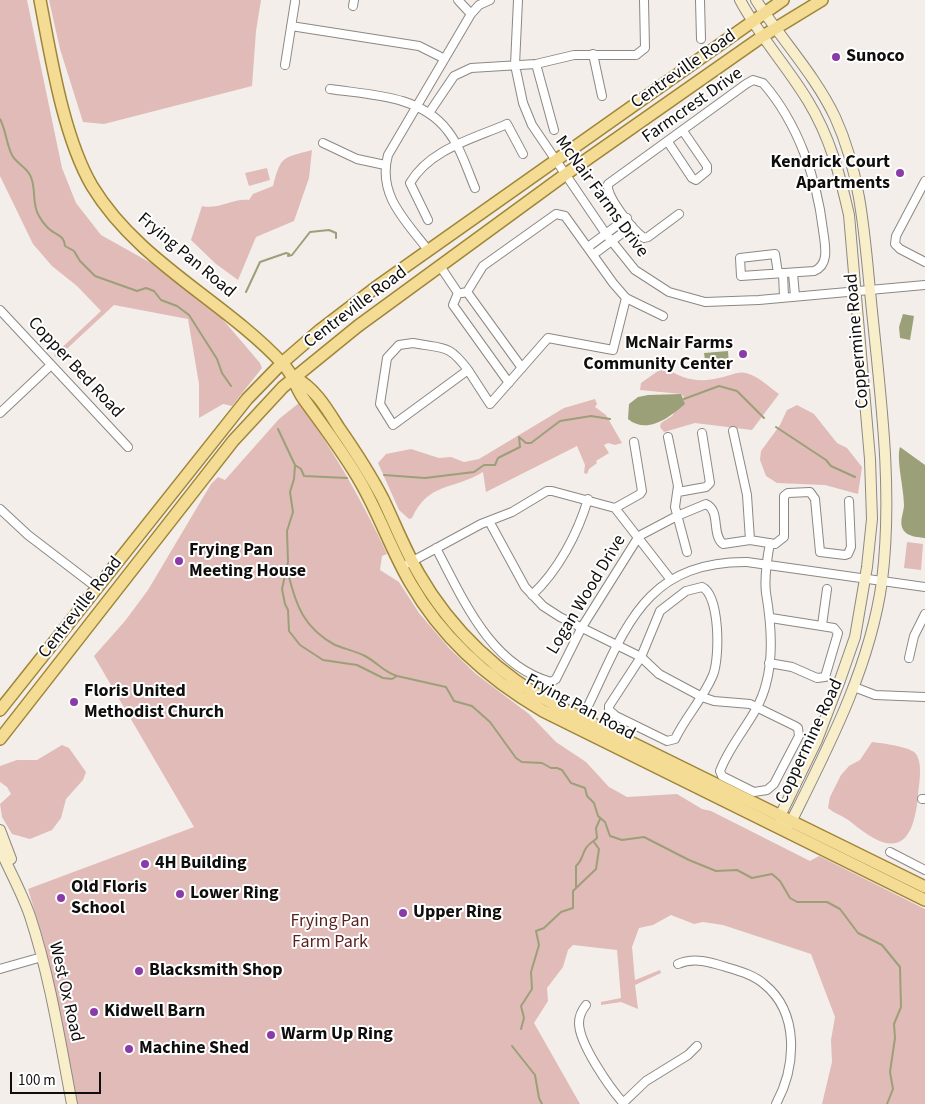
<!DOCTYPE html>
<style>
body{margin:0}
#map{position:relative;width:925px;height:1104px;overflow:hidden;background:#f3eee9;font-family:"Source Sans 3",sans-serif}
canvas{display:block}
.scale{position:absolute;left:10px;top:1072px;width:91px;height:22px;box-sizing:border-box;border:2px solid #100e0d;border-top:0;padding-left:6px;font-size:15px;line-height:18px;white-space:nowrap;color:#100e0d;-webkit-text-stroke:4px #fff;paint-order:stroke}
</style>
<div id="map">
<canvas width="925" height="1104"></canvas>
<div class="scale">100 m</div>
</div>
<script>
const ctx = document.querySelector('canvas').getContext('2d');
ctx.lineJoin = 'round';
function paint(path, color) { ctx.fillStyle = color; ctx.fill(path, 'evenodd'); }
function stroke(path, color, width, dash) { ctx.strokeStyle = color; ctx.lineWidth = width; ctx.lineCap = dash ? 'butt' : 'round'; ctx.setLineDash(dash || []); ctx.stroke(path); }
function label(font, color, halo, rows, align = 'center') {
  ctx.font = font + ' "Source Sans 3",sans-serif'; ctx.lineWidth = 4; ctx.setLineDash([]); ctx.textBaseline = 'middle'; ctx.strokeStyle = halo; ctx.fillStyle = color; for (const [text, x, y, turn = 0] of rows) {
    ctx.save(); ctx.translate(x, y); ctx.rotate((+turn || 0) * Math.PI / 180); ctx.textAlign = isNaN(turn) ? turn : align; if (halo) ctx.strokeText(text, 0, 0); ctx.fillText(text, 0, 0); ctx.restore();
  }
}
const green = new Path2D(`
 M0,0H27L62,168L76,203L101,235L151,263L219,315L260,363L262,368L232,406L223,404L199,418V384L188,319L114,305L57,358L54,355L101,311L77,286L52,266L33,244L0,176Z
 M49,0H261L256,31L252,86L104,124L83,122L60,49Z
 M312,150L309,178L294,221L256,237L238,280L216,264L191,240L202,206C219,210 233,198 249,200L253,194L273,186C281,155 283,158 312,150Z
 M267,168L270,180L249,186L245,173Z
 M665,366C681,381 702,383 723,377C730,375 740,371 746,373C758,376 769,387 779,394L752,430L695,423L664,432L660,427L661,423L672,416L684,397L681,394L640,390L641,383Z
 M595,399L597,404L595,407L606,415L622,443L615,445L608,443L604,445L609,453L596,461L597,463L589,469L587,474L584,473L585,465L577,446L486,492L483,472C454,490 428,482 412,518L409,519L399,510L378,463L386,454L411,449L439,458L451,457L464,462L479,459L564,408Z
 M299,403C334,451 362,500 387,554L382,556L380,570L399,582L419,613L449,648L476,674L529,714L556,742L586,762L609,787L627,797L677,794L702,809L711,811L810,861L819,856L925,909V1104H822L832,1062L831,1040L835,1017L811,954L723,925L703,922L694,924L671,915L653,925L639,928L632,947L635,980L660,970L661,973L635,985L638,1009L621,1002L601,1005V1002L621,998L617,950L573,945L568,950L563,967L547,988L548,1001L534,1023L580,1104H77L44,942L28,889L194,827L94,656L125,621L148,590L211,484L218,477L225,480L279,419Z
 M797,405L814,414L837,443L847,448L862,467L858,494L825,485L777,483L766,476L760,460L761,451L780,425L787,410Z
 M907,542L923,544L921,570L904,568Z
 M872,742C881,743 912,747 916,754C923,764 919,784 918,796C913,850 892,857 851,822C844,816 835,814 828,808L830,797L841,775L849,766L860,760Z
 M62,745L69,748L86,772L83,780L66,799L61,818L52,830L30,839L12,834L2,817L0,804L11,794L7,787L0,782V766L17,760H37Z`);
const water = new Path2D(`
 M903,314L914,316L910,340L900,338L899,327Z
 M728,351L729,366L706,367L704,353Z
 M681,394L685,404C670,417 647,435 628,419L629,404L638,397L648,395Z
 M900,447L925,465V538C918,537 909,537 904,531C898,523 904,513 904,505C904,489 896,459 900,447Z`);
const stream = new Path2D(`
 M0,119C6,130 6,143 12,155C16,163 26,167 30,175C37,188 31,203 39,216C41,220 45,225 48,228C56,236 64,234 65,246L74,251L80,261L95,276L137,291L146,288L154,291L161,300L177,306L189,315L217,359L222,373L231,386
 M246,292L260,262L286,253L289,254L288,256L292,255L310,232L329,230L336,233V238
 M684,399L719,386L737,391L764,418
 M776,427L826,460L831,466L855,477
 M278,429L295,465L294,479L290,492L293,512L287,531L288,562L282,589L285,604L288,610L289,631L300,645L323,660L357,665L383,678L392,679L397,676L446,687L454,701L472,706L490,722L516,758L522,762L542,763L551,768H557L562,770L571,783L585,788L587,796L594,803L598,816L605,822L610,836L622,840L644,837L689,860L716,871L737,870L752,878L772,874L780,881L790,898L797,902H827L840,909L858,933L882,945L900,967L901,1007L894,1024L895,1038L890,1072L893,1089L887,1104
 M295,465L301,469L304,476L347,478
 M384,475L425,478L474,472L484,465H495L498,458L520,447L519,437L526,443H531L560,421L591,416L610,419
 M288,573C296,606 304,628 335,645C345,649 355,651 365,656C377,662 383,672 397,676
 M576,888V866C583,860 581,856 586,848C589,843 593,842 597,838L596,828L600,819
 M521,1029L524,1018L521,1006L532,989L531,972L539,945L536,931L544,928L561,912L573,908V891L596,869L599,849L594,842
 M512,1046L535,1075L539,1098L542,1104`);
const street = new Path2D(`
 M458,0L471,14
 M518,0L515,65L523,103L532,125L606,234L635,270L669,292L705,302L759,300L925,285
 M700,0L701,39
 M353,6L354,0
 M291,26L419,46L443,58
 M593,54L602,96
 M536,64L554,130
 M285,65L295,2
 M330,89C370,95 420,95 447,130C460,146 467,169 475,188
 M429,113L454,76L471,68L536,64L574,55H636L645,48L644,0
 M668,142L692,178L696,180L707,171V166L683,131
 M323,143L357,159L385,165
 M925,181L896,236L895,244L900,249L925,262
 M679,214L648,237L644,238C633,230 606,197 608,184L746,84L753,80L763,83C798,123 817,179 823,230C825,245 830,265 814,271L741,276L740,258L775,254L778,273
 M428,220L410,183C430,149 473,139 507,124L523,154
 M588,247L627,218
 M428,250C406,221 377,195 388,155L471,14L479,5L490,0
 M594,254L632,226
 M440,266L458,293
 M783,273L784,297
 M793,273L795,296
 M467,292L483,266L556,214L565,216L613,283L626,298L663,316
 M458,293L453,305L509,383
 M462,293L467,292L522,368
 M0,310L128,447
 M413,343C443,349 448,343 468,370L393,425L380,404L387,358L399,345Z
 M468,370L490,404L548,338L613,350L626,298
 M0,413L51,365
 M733,431L747,495L750,540
 M668,437L678,486L675,507L687,552
 M678,492L706,487L710,483L702,433
 M615,508L640,494L642,491L634,442
 M0,509L28,535L96,587
 M489,521L525,587L543,606L560,617L641,657L659,674L702,697L714,701L750,704L795,726L798,728L799,736L774,784L767,790L754,792L722,776L720,771C732,739 758,717 766,684C774,655 771,622 766,593C764,577 767,559 770,543
 M436,548C463,599 490,665 551,682L556,679L582,627L639,536L677,516L706,504C721,511 711,534 723,544L750,540L775,544L784,537V496L788,493L810,492L815,499L820,552L845,555L848,554L851,547L849,501
 M409,563L481,524L512,512L547,491H552L615,508L671,580
 M702,587C720,595 720,658 713,675C703,699 686,716 675,739L667,741L616,716L609,710V706L641,657L660,611L686,591Z
 M532,595C558,571 578,533 588,499
 M822,625L827,589
 M909,658L914,636L925,614
 M769,663L792,667L817,678L825,677L838,633L834,628L771,618
 M854,687L875,695L925,697
 M580,722C623,640 636,561 747,562L925,587
 M922,799H925
 M890,852L925,870
 M678,964C694,957 710,962 726,967C739,971 754,975 764,984C800,1013 796,1067 776,1104
 M0,969L42,957
 M586,1005C582,1010 579,1016 579,1023C579,1044 610,1088 624,1104
 M623,1103L646,1081L688,1055L697,1046`);
const secondary = new Path2D(`
 M740,0C759,36 787,66 808,101C830,137 840,175 849,215L870,459L872,519L867,567L855,637L840,680L817,740L780,816L781,823
 M756,0C781,39 815,75 835,117C863,178 865,245 872,311C881,400 893,491 882,581C871,662 833,738 797,810L791,822L786,826
 M0,830L11,859
 M0,849C10,872 22,893 30,916C50,977 60,1041 72,1104`);
const primary = new Path2D(`
 M40,0C51,57 63,136 92,186C138,262 223,300 282,363C295,376 294,385 303,398C323,426 344,453 361,483C380,516 392,552 411,584C442,638 490,680 543,711L925,900
 M295,378C315,388 327,409 339,428C355,451 370,474 383,499C395,524 405,550 419,574C451,630 500,676 557,706L925,887
 M0,710L247,399L282,363L320,330L375,288L783,0
 M0,739L233,441L283,387L358,326L566,174L763,36L822,0`);
const markers = [
 [836,57,5,"#8b3aa9"],
 [900,173,5,"#8b3aa9"],
 [743,354,5,"#8b3aa9"],
 [179,561,5,"#8b3aa9"],
 [74,702,5,"#8b3aa9"],
 [145,864,5,"#8b3aa9"],
 [180,894,5,"#8b3aa9"],
 [61,898,5,"#8b3aa9"],
 [403,913,5,"#8b3aa9"],
 [139,971,5,"#8b3aa9"],
 [94,1012,5,"#8b3aa9"],
 [271,1035,5,"#8b3aa9"],
 [129,1049,5,"#8b3aa9"]
];
const poiNames = [
 ["Sunoco",846,57],
 ["Kendrick Court",890,163,"right"],
 ["Apartments",890,184,"right"],
 ["McNair Farms",733,344,"right"],
 ["Community Center",733,365,"right"],
 ["Frying Pan",189,551],
 ["Meeting House",189,572],
 ["Floris United",84,692],
 ["Methodist Church",84,713],
 ["4H Building",155,864],
 ["Old Floris",71,888],
 ["School",71,909],
 ["Lower Ring",190,894],
 ["Upper Ring",413,913],
 ["Blacksmith Shop",149,971],
 ["Kidwell Barn",104,1012],
 ["Warm Up Ring",281,1035],
 ["Machine Shed",139,1049]
];
const streetNames = [
 ["Centreville Road",684,70,-35],
 ["Farmcrest Drive",693,106,-35],
 ["McNair Farms Drive",601,197,54],
 ["Frying Pan Road",186,256,40],
 ["Centreville Road",356,308,-37],
 ["Coppermine Road",858,341,-95],
 ["Copper Bed Road",75,368,47],
 ["Logan Wood Drive",587,595,-59],
 ["Centreville Road",81,608,-52],
 ["Frying Pan Road",580,708,28],
 ["Coppermine Road",810,742,-65],
 ["West Ox Road",65,992,77]
];
const parkNames = [
 ["Frying Pan",330,922],
 ["Farm Park",330,943]
];
paint(green, '#e1bbb8');
paint(water, '#9ca078');
stroke(stream, '#9ca078', 2);
stroke(street, '#8c8883', 10);
stroke(secondary, '#8c8883', 12);
stroke(primary, '#9f8537', 14);
stroke(street, '#fff', 8);
stroke(secondary, '#f9eeca', 10);
stroke(primary, '#f4dc95', 11);
for (const [x, y, r, color] of markers) { const dot = new Path2D(); dot.arc(x, y, r, 0, 2 * Math.PI); ctx.fillStyle = color; ctx.fill(dot); stroke(dot, '#fff', 2); }
label('bold 18px', '#100e0d', '#fff', poiNames, 'left');
label('18px', '#100e0d', '#fff', streetNames);
label('18px', '#5b2020', '#fff', parkNames);
</script>
